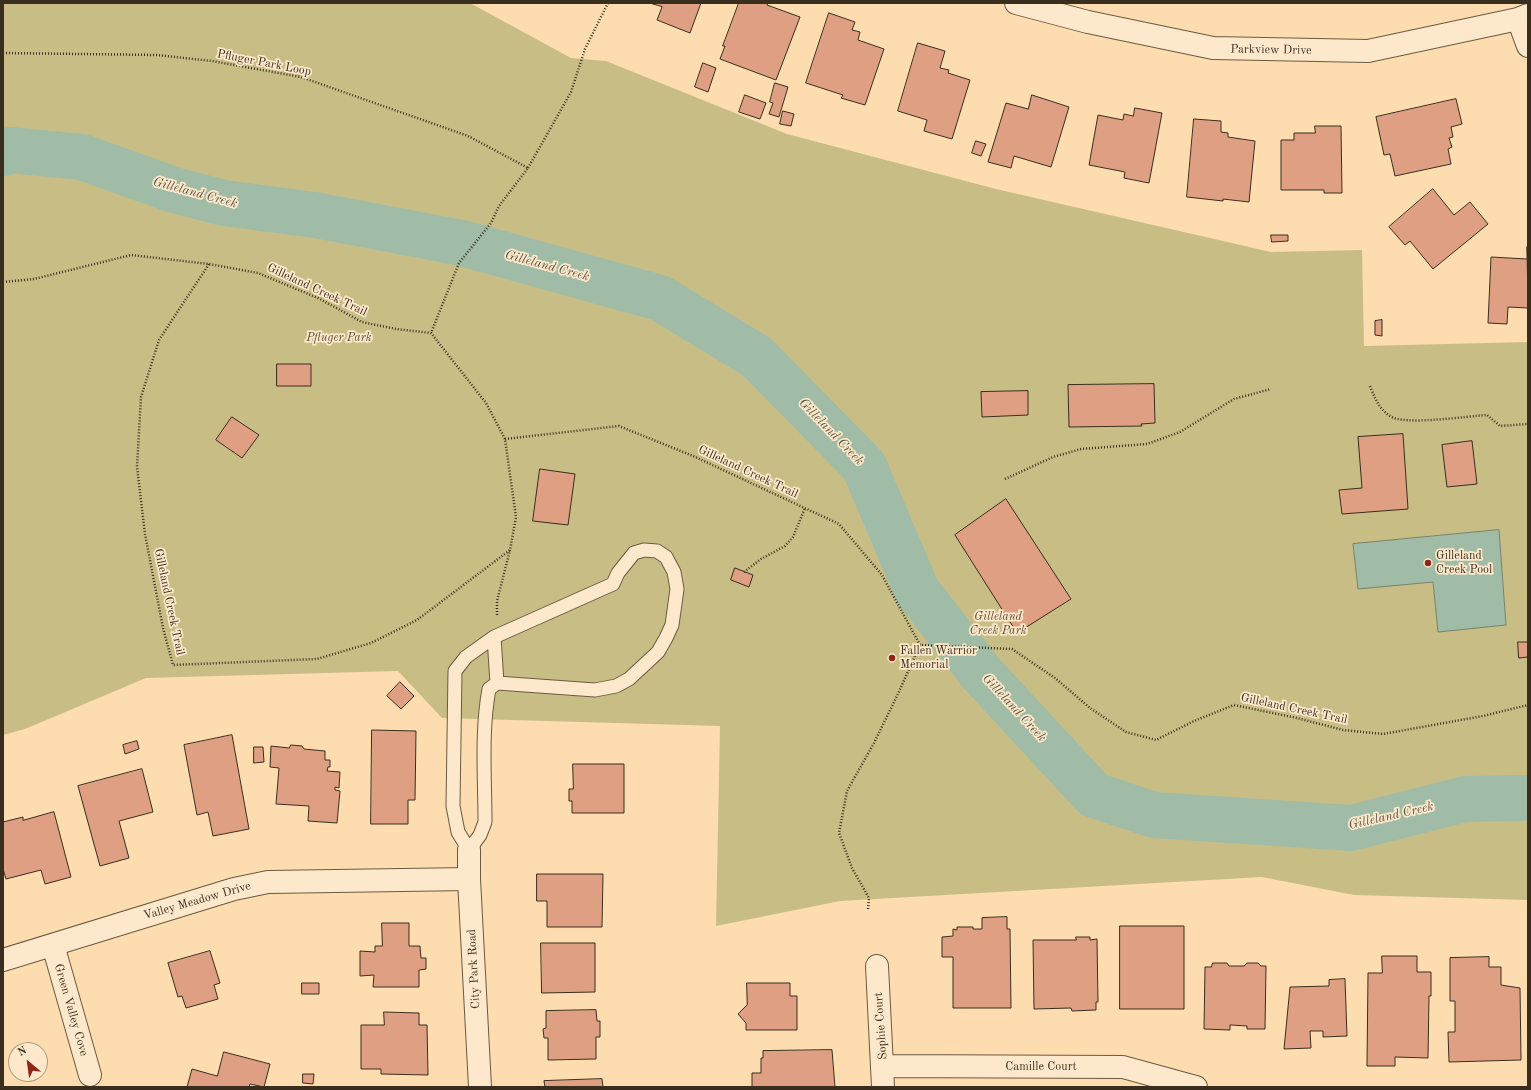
<!DOCTYPE html>
<style>
body{margin:0}
#map{position:relative;width:1531px;height:1090px;overflow:hidden;background:#fddcaf;font-family:"Old Standard TT",serif}
canvas{display:block}
.frame{position:absolute;inset:0;border:4px solid #392e1e;pointer-events:none}
.north{position:absolute;left:8px;top:1042px;width:40px;height:40px;box-sizing:border-box;background:#fee8cb;border:1px solid #af9e86;border-radius:50%;rotate:331deg;font-size:11px;font-weight:700;line-height:16px;text-align:center;color:#392e1e}
.north::after{content:'';display:block;margin:auto;width:14px;height:18px;background:#8f2418;clip-path:polygon(50% 0,100% 100%,50% 72%,0 100%)}
</style>
<div id="map">
<canvas width="1531" height="1090"></canvas>
<div class="frame"></div>
<div class="north">N</div>
</div>
<script>
const ctx = document.querySelector('canvas').getContext('2d');
ctx.lineJoin = 'round';
function paint(path, color) { ctx.fillStyle = color; ctx.fill(path, 'evenodd'); }
function stroke(path, color, width, dash) { ctx.strokeStyle = color; ctx.lineWidth = width; ctx.lineCap = dash ? 'butt' : 'round'; ctx.setLineDash(dash || []); ctx.stroke(path); }
function label(font, color, halo, rows, align = 'center') {
  ctx.font = font + ' "Old Standard TT",serif'; ctx.lineWidth = 3.5; ctx.setLineDash([]); ctx.textBaseline = 'middle'; ctx.strokeStyle = halo; ctx.fillStyle = color; for (const [text, x, y, turn = 0] of rows) {
    ctx.save(); ctx.translate(x, y); ctx.rotate((+turn || 0) * Math.PI / 180); ctx.textAlign = isNaN(turn) ? turn : align; if (halo) ctx.strokeText(text, 0, 0); ctx.fillText(text, 0, 0); ctx.restore();
  }
}
const green = new Path2D(`
 M3,3H470L571,58L606,61L787,134L996,189L1271,252L1362,250L1364,346L1528,342V900L1354,895L1262,877L840,901L716,926L720,726L442,718L398,671L146,678L25,729L3,735Z`);
const water = new Path2D(`
 M1499,530L1506,625L1438,632L1433,582L1358,589L1353,544Z`);
const river = new Path2D(`
 M3,153L10,150L82,157L174,190L224,203L315,215L462,243L660,298L757,357L864,466L917,591L981,673L1094,795L1154,815L1351,828L1465,799L1528,798`);
const building = new Path2D(`
 M650,3H701L690,33L657,20L662,7Z
 M739,3H768L767,5L800,17L776,80L720,59L725,46H723Z
 M829,13L855,22L852,30L860,32L858,40L884,49L865,105L841,98L843,95L806,83Z
 M918,43L945,51L940,68L949,70L948,73L970,80L952,139L924,131L927,120L898,111Z
 M703,63L716,68L708,92L695,87Z
 M775,83L788,87L779,117L769,114L773,103L770,102Z
 M745,95L766,103L760,119L739,112Z
 M1032,95L1069,107L1051,167L1014,156L1011,168L988,162L1006,103L1028,109Z
 M1456,99L1462,124L1451,127L1453,137L1449,138L1452,147L1448,149L1451,164L1395,176L1390,154L1384,155L1376,117Z
 M1135,108L1162,113L1149,183L1124,178L1125,172L1089,165L1098,115L1123,120L1124,114L1133,116Z
 M783,111L794,114L791,126L780,124Z
 M1194,119L1221,121V132L1228,133V137L1255,141L1249,202L1223,199V201L1187,197Z
 M1315,126H1341L1342,193H1324V190H1281V140H1294V133H1315Z
 M976,141L986,144L981,156L972,153Z
 M1433,189L1454,215L1470,202L1488,224L1433,269L1410,241L1405,245L1389,227Z
 M1271,235H1288V241L1272,242Z
 M1527,247L1528,308L1508,307L1507,324L1488,323L1491,257L1527,259Z
 M1382,320V336L1375,335V321Z
 M277,364H311V386H277Z
 M1154,384L1155,423L1141,424L1142,426L1069,427L1068,385Z
 M1028,391V415L982,417L981,392Z
 M232,417L259,435L242,458L216,440Z
 M1403,434L1408,509L1342,514L1339,490L1362,488L1358,437Z
 M1472,441L1477,484L1447,487L1442,445Z
 M540,469L575,474L568,525L533,521Z
 M1006,499L1071,599L1017,633L955,535Z
 M735,568L753,575L749,587L731,580Z
 M1518,642H1528V657L1519,658Z
 M400,682L414,696L401,709L387,696Z
 M372,730L416,731L415,800H408V824H371Z
 M232,735L249,829L213,836L208,812L197,815L184,745Z
 M137,741L139,749L125,754L123,745Z
 M291,745L302,746L304,749L325,751V760H330V767H328L327,771L340,772L339,788L335,787V790L340,791L337,823L308,821L309,806L276,804L279,768L270,767L271,746L289,748Z
 M254,747H263L264,762L254,763Z
 M573,764H624V813H572V801H569V789H573Z
 M142,769L153,812L119,821L129,858L100,866L78,786Z
 M54,812L71,877L45,884L41,870L6,879L3,869V822L23,817V820Z
 M537,874H603L602,927H547V901H537Z
 M1007,917V929H1010L1011,1008H953V957H942V937L953,936V929L957,930V927H973V929H982V918Z
 M382,923H409V946H420L421,958H426V969L419,970V987H373L374,975L360,976V951L375,952V946H382Z
 M1120,926H1184V1009H1120Z
 M1076,937H1090V940L1097,939L1098,1002H1096V1010L1072,1011L1071,1008L1034,1009L1033,940H1076Z
 M541,943H595V992L542,993Z
 M210,951L220,983L214,985L218,999L186,1008L182,996L178,997L168,963Z
 M1382,956H1417V972H1431V996H1429L1428,1058L1395,1057V1066H1367L1368,973H1382Z
 M1489,957V967H1501V985L1520,988L1521,1060L1449,1062L1448,1032H1455V1001H1450V958Z
 M1213,963H1227L1229,966H1244L1247,963H1258L1261,966H1266L1265,1029H1247V1026L1231,1025H1230V1030L1204,1029L1205,967H1211Z
 M1345,979L1347,1036L1323,1037V1031H1310L1311,1048L1284,1049L1290,987L1329,986V980Z
 M302,983H319V994H302Z
 M747,983H790V996H797V1030H746V1023L738,1014L747,1005Z
 M596,1010L597,1021H600V1037H596V1059L548,1060V1038H544L543,1029L546,1028V1011Z
 M384,1012L419,1013V1025H427L428,1075L381,1074V1069H361V1025H384Z
 M832,1050L835,1087H752V1073H761V1058H763V1051Z
 M224,1052L270,1064L264,1087L250,1084L249,1087H187L192,1069L217,1076Z
 M303,1074H314L313,1084L303,1083Z
 M602,1079L603,1087H545L544,1081Z`);
const path = new Path2D(`
 M3,53L157,55L212,61L301,77L468,136L528,168L499,206L491,223L459,263L431,333
 M528,168L571,92L585,49L608,3
 M3,282L34,279L131,255L209,264L258,273L318,298L362,322L396,329L431,333L486,403L505,439L516,517L510,550L417,620L371,643L317,659L173,665L163,628L145,534L137,467L141,397L159,340L209,264
 M1370,386C1375,398 1379,409 1390,416C1403,426 1468,416 1487,415L1500,426L1528,424
 M505,439L619,426L693,456L839,524L882,575L920,645L1012,649L1055,678L1090,708L1126,732L1156,740L1194,721L1234,705L1297,718L1343,730L1383,734L1483,716L1528,705
 M1005,479L1053,457L1081,449L1147,444L1180,432L1234,399L1271,389
 M744,572L761,559L785,546L793,537L805,508
 M497,615V601L510,550
 M868,909L869,898L852,868L839,833L847,791L874,743L897,696L920,645`);
const service = new Path2D(`
 M644,550L657,551L666,557L674,572L677,589L672,625L666,638L658,652L629,679L616,686L595,690L497,683L489,689C481,732 485,778 485,822L480,835L469,850L458,832L453,806L455,671L466,657L494,637L613,584L618,573L634,553Z
 M494,637L497,683`);
const minor = new Path2D(`
 M1016,3L1088,22L1213,48L1368,51L1518,19L1528,15
 M1518,19L1528,46
 M469,850V879L480,1087
 M53,945L90,1075
 M3,960L234,889L268,882L469,879
 M877,966L883,1087
 M883,1066L1123,1067L1196,1087`);
const markers = [
 [1428,563,4,"#8f2418"],
 [892,658,4,"#8f2418"]
];
const streetNames = [
 ["Parkview Drive",1271,50,1],
 ["Pfluger Park Loop",264,63,11],
 ["Gilleland Creek Trail",317,290,25],
 ["Gilleland Creek Trail",748,472,25],
 ["Gilleland Creek Trail",169,602,78],
 ["Gilleland Creek Trail",1294,709,12],
 ["Valley Meadow Drive",197,901,-16],
 ["City Park Road",474,969,-93],
 ["Green Valley Cove",71,1010,74],
 ["Sophie Court",881,1026,-94],
 ["Camille Court",1041,1067]
];
const parkNames = [
 ["Pfluger Park",339,338],
 ["Gilleland",998,617],
 ["Creek Park",998,631]
];
const poiNames = [
 ["Gilleland",1436,556],
 ["Creek Pool",1436,570],
 ["Fallen Warrior",900,651],
 ["Memorial",900,665]
];
const waterNames = [
 ["Gilleland Creek",195,193,15],
 ["Gilleland Creek",547,266,15],
 ["Gilleland Creek",831,432,46],
 ["Gilleland Creek",1014,708,47],
 ["Gilleland Creek",1391,816,-13]
];
paint(green, '#c8be85');
paint(water, '#a1bca6');
stroke(water, '#778370', 1);
stroke(river, '#a1bca6', 46);
paint(building, '#de9f83');
stroke(building, '#392e1e', 1);
stroke(service, '#6a5a42', 15);
stroke(minor, '#6a5a42', 24);
stroke(path, '#392e1e', 2.5, [1, 2]);
stroke(service, '#fee8cb', 13);
stroke(minor, '#fee8cb', 22);
for (const [x, y, r, color] of markers) { const dot = new Path2D(); dot.arc(x, y, r, 0, 2 * Math.PI); ctx.fillStyle = color; ctx.fill(dot); stroke(dot, '#fee8cb', 1.5); }
label('12px', '#392e1e', '#fee8cb', streetNames);
label('italic 12px', '#564b33', '#fee8cb', parkNames);
label('12px', '#392e1e', '#fee8cb', poiNames, 'left');
label('italic 13px', '#535240', '#fee8cb', waterNames);
</script>
